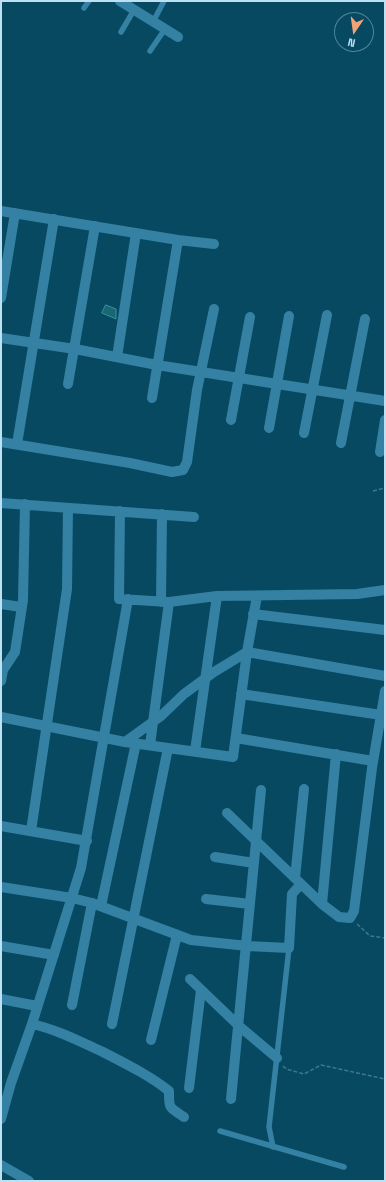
<!DOCTYPE html>
<style>
body{margin:0}
#map{position:relative;width:386px;height:1182px;overflow:hidden;background:#084962;font-family:"Space Grotesk",sans-serif}
canvas{display:block}
.frame{position:absolute;inset:0;border:2px solid #bde0f3;pointer-events:none}
.north{position:absolute;left:334px;top:12px;width:40px;height:40px;box-sizing:border-box;background:#084962;border:1px solid #50859c;border-radius:50%;rotate:193deg;font-size:11px;font-weight:700;line-height:16px;text-align:center;color:#bde0f3}
.north::after{content:'';display:block;margin:auto;width:14px;height:18px;background:#efa377;clip-path:polygon(50% 0,100% 100%,50% 72%,0 100%)}
</style>
<div id="map">
<canvas width="386" height="1182"></canvas>
<div class="frame"></div>
<div class="north">N</div>
</div>
<script>
const ctx = document.querySelector('canvas').getContext('2d');
ctx.lineJoin = 'round';
function paint(path, color) { ctx.fillStyle = color; ctx.fill(path, 'evenodd'); }
function stroke(path, color, width, dash) { ctx.strokeStyle = color; ctx.lineWidth = width; ctx.lineCap = dash ? 'butt' : 'round'; ctx.setLineDash(dash || []); ctx.stroke(path); }
const building = new Path2D(`
 M106,305L116,309V319L102,313Z`);
const path = new Path2D(`
 M373,491L385,488
 M357,924L370,936L385,938
 M283,1066L286,1069L304,1074L321,1065L385,1079`);
const lane = new Path2D(`
 M84,8L89,1
 M153,22L164,1
 M121,32L134,10
 M150,51L165,29
 M220,1131L344,1167
 M273,1147L269,1127L289,948`);
const street = new Path2D(`
 M120,1L178,37
 M1,211L178,240L214,244
 M1,298L15,213
 M1,338L75,349L157,365L385,401
 M117,357L136,233
 M68,384L95,226
 M152,398L178,240
 M231,420L250,317
 M269,428L289,316
 M304,433L327,315
 M1,442L130,463L172,472L183,470L187,462L197,390L214,309
 M341,443L365,319
 M17,444L54,219
 M380,452L385,420
 M1,503L194,517
 M120,511L119,599L169,602L217,596L357,594L385,590
 M161,602L162,514
 M1,604L21,607
 M253,614L385,630
 M1,681L3,670L15,652L23,600L25,504
 M241,694L381,715
 M1,717L125,742L233,757L247,652L257,596
 M236,738L373,761
 M125,742L161,716L184,694L214,672L247,652L385,676
 M150,745L169,602
 M195,751L217,596
 M227,813L322,904L339,917L350,918L354,911L372,768L385,691
 M1,826L87,841
 M31,831L67,589L68,508
 M215,857L254,863
 M295,878L304,789
 M1,887L72,898L92,903L191,940L247,946L289,948L292,894L301,884
 M206,899L250,904
 M322,904L336,754
 M101,906L136,743
 M1,946L54,955
 M190,979L239,1026L277,1058
 M1,999L37,1006
 M72,1005L92,903
 M32,1024C58,1030 79,1041 103,1052C126,1064 149,1075 169,1091C169,1108 168,1107 184,1117
 M112,1024L168,748
 M151,1040L177,935
 M189,1088L201,990
 M231,1099L261,790
 M1,1119L11,1083L32,1024L81,868L128,599
 M1,1165L29,1181`);
paint(building, '#1b6672');
stroke(building, '#3394a4', 1);
stroke(path, '#3f778e', 1.5, [4, 2]);
stroke(lane, '#3481a3', 5.5);
stroke(street, '#3481a3', 10);
</script>
